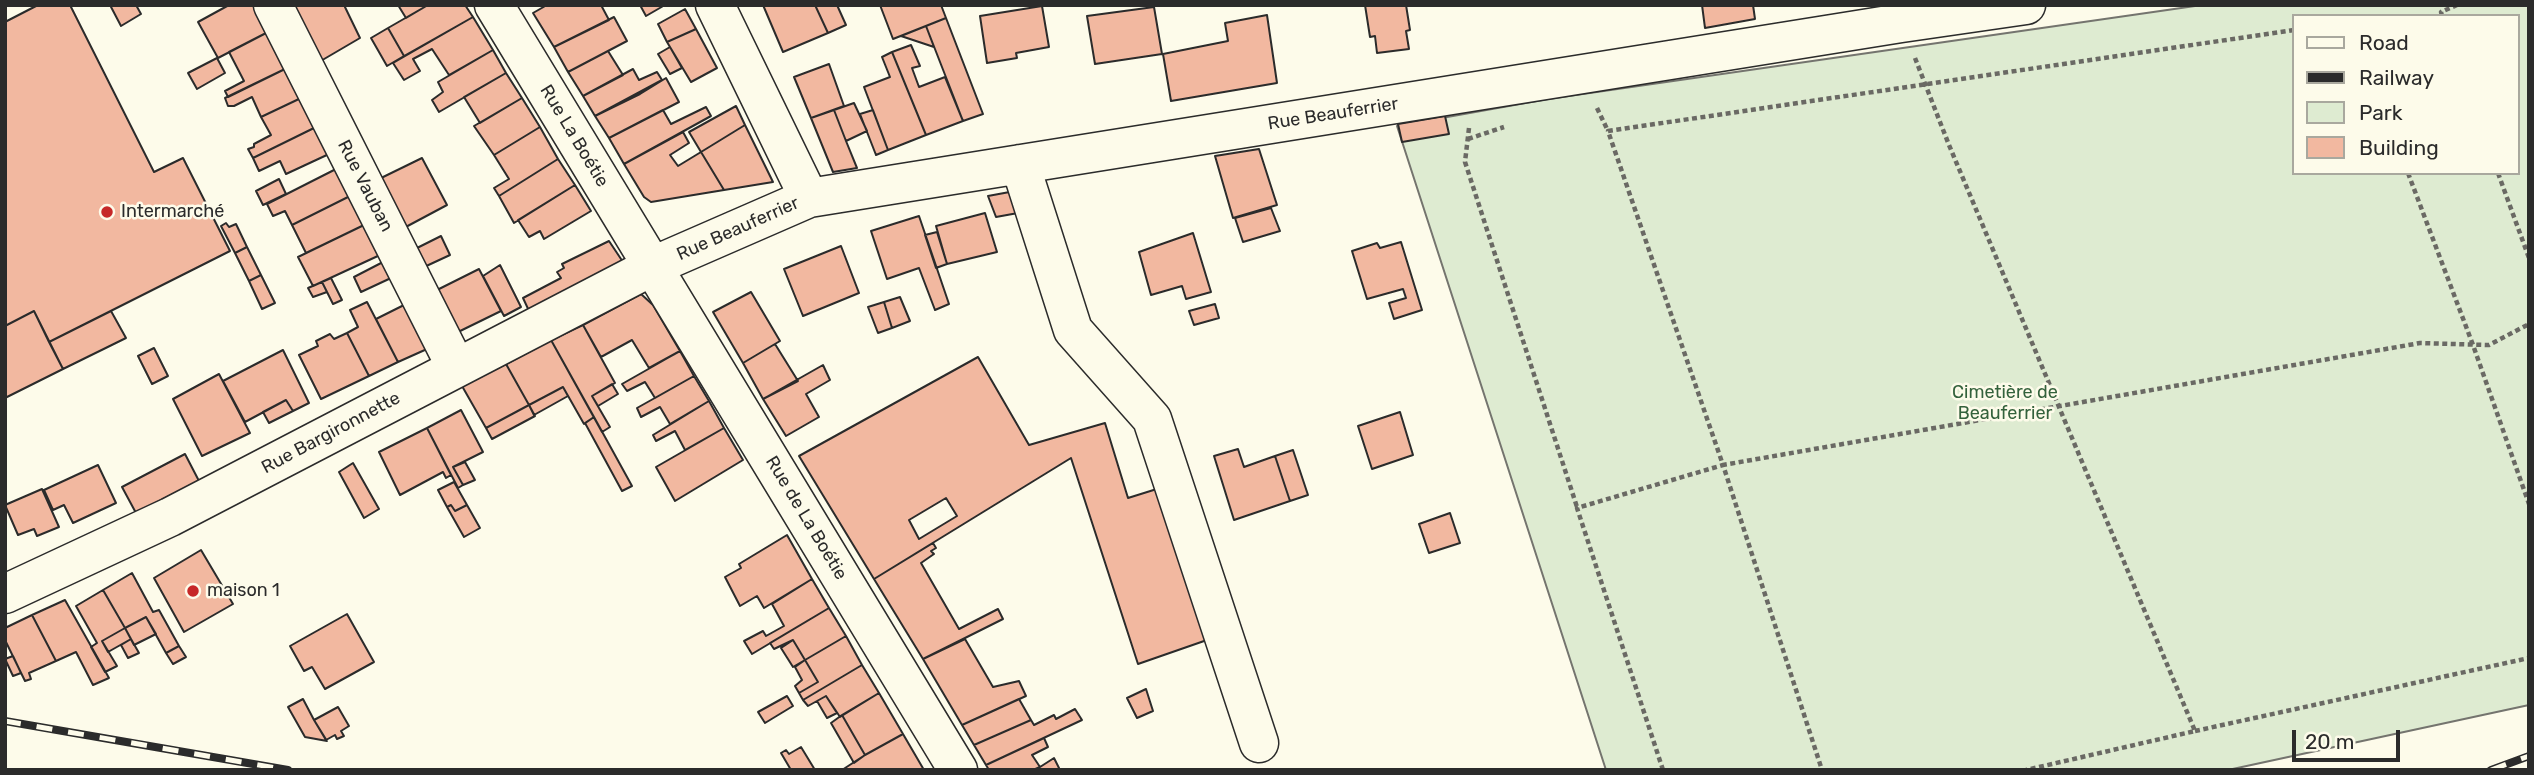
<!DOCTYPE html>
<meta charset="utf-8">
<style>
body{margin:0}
#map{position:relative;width:2534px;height:775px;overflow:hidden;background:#fdfbea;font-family:Rubik,sans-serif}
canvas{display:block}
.frame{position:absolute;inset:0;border:7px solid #2b2b2b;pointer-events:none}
.legend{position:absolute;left:2292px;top:14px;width:228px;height:161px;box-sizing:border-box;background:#fdfbea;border:2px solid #a9a89e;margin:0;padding:9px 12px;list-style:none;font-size:21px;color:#2b2b2b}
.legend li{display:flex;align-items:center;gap:14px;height:35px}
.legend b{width:35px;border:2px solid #a9a89e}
.scale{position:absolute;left:2292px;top:730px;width:108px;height:32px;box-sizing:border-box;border:4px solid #2b2b2b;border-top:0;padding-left:9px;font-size:21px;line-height:24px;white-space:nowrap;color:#2b2b2b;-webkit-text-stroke:5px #fdfbea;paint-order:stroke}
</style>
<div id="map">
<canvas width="2534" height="775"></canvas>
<div class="frame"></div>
<ul class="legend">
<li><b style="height:9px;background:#fdfbea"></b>Road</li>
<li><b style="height:9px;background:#2b2b2b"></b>Railway</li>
<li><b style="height:19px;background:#deebd1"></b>Park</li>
<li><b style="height:19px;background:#f2b8a0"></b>Building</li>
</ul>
<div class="scale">20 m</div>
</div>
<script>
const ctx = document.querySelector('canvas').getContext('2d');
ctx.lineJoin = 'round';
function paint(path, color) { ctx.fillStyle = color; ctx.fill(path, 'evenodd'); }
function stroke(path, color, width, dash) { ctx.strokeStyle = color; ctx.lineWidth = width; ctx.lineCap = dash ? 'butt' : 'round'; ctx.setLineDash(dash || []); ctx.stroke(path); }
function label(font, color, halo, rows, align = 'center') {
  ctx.font = font + ' Rubik,sans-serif'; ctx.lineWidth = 5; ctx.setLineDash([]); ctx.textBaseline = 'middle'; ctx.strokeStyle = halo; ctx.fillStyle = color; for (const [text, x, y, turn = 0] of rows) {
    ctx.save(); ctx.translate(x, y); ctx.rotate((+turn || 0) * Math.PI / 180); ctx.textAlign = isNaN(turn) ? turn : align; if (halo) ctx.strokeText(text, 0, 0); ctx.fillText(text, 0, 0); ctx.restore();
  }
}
const green = new Path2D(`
 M2202,5H2529V705L2228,770H1606L1397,126L1548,99ZM2294,16H2518V173H2294Z`);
const building = new Path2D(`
 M38,5H70L154,172L183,158L230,251L49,342L34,311L5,326V22Z
 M110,5H136L141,14L121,26Z
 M229,5H255L268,32L218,58L198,22Z
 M291,5H344L360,38L319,62Z
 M398,5H428L406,18Z
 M428,5H465L473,17L404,56L388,28Z
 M547,5H601L609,20L554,47L533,13Z
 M640,5H665L646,16Z
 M763,5H815L828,33L783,52Z
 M815,5H837L846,25L828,33Z
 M880,5H941L946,18L893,39Z
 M1365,5H1406L1410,30L1406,31L1409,49L1377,53L1375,36L1370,37Z
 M1702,5H1753L1755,19L1705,28Z
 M1042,6L1049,47L1016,53L1017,58L987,63L980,16Z
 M1154,7L1162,54L1095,64L1087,16Z
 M685,9L696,29L667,42L658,24Z
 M1267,15L1277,83L1171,101L1163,54L1228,41L1225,23Z
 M473,17L493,50L449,75L432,49L413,59L420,71L404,80L393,63Z
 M614,17L627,41L568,72L554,47Z
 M946,18L983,114L963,121L926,26Z
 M926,26L934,47L901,36Z
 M388,28L404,56L387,66L371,38Z
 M696,29L717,68L691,82L667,42Z
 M268,32L287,68L228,97L225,91L244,81L229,52Z
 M911,45L920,66L912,68L919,87L945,77L963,121L926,135L892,52Z
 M670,47L682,68L670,74L658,54Z
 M493,50L506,73L439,112L432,100L443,92L438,82Z
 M608,51L623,75L583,96L568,72Z
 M892,52L926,135L888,150L864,87L890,77L882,57Z
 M217,58L225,73L197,89L188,73Z
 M829,64L844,106L811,118L794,77Z
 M287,68L301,98L261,117L252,97L234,106H228L225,98Z
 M633,69L639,80L657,72L662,80L595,116L583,96Z
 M506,73L522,98L480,123L464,97Z
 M666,78L679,102L609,138L595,116L640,94Z
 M301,98L316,127L253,158L248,149L254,147V144L271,135L261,117Z
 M522,98L540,127L494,155L474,126Z
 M854,103L867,131L846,141L834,110Z
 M736,106L745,125L701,152L689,132Z
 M706,107L711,116L624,164L609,138L663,110L671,124Z
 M834,110L846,141L857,168L833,172L811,118Z
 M873,110L888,150L876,155L860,114Z
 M1445,116L1449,134L1402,142L1398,124Z
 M745,125L773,182L724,190L701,152Z
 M316,127L329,154L286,174L280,161L259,171L253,158Z
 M540,127L558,159L499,196L494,188L509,179L494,155Z
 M683,132L689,143L670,155L678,166L701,152L724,190L651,202L644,197L624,164Z
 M1259,149L1277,205L1233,218L1215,156Z
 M422,158L447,205L402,229L377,180Z
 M558,159L575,185L514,223L499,196Z
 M336,169L350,196L292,225L285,211L273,216L267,204Z
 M279,179L286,194L263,205L256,191Z
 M575,185L591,211L544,239L540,231L529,237L518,220Z
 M1015,191L1018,213L996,217L988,196Z
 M350,196L364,225L306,253L292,225Z
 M1271,208L1280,231L1243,242L1235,218Z
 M985,213L997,252L947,264L936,226Z
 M919,216L949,304L935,310L919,268L887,279L871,231Z
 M226,223L229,227L236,224L247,247L235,253L221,226Z
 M364,225L380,255L313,286L298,257Z
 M937,232L947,264L936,268L925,235Z
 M1193,233L1211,292L1186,299L1182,286L1151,295L1139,252Z
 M441,236L450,255L422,268L413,250Z
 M609,241L625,265L530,313L523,298L561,278L557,272L564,268L562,264Z
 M1401,242L1422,310L1394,319L1389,303L1406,298L1403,289L1367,299L1352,251L1377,243L1380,248Z
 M841,246L859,293L803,316L784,269Z
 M247,247L261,275L249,281L235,253Z
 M383,262L391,278L361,292L354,277Z
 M500,265L521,307L504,316L483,276Z
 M479,269L501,311L454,334L433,292Z
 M261,275L275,303L262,309L249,281Z
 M331,278L342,300L333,304L322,282Z
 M322,282L327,292L313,297L308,288Z
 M751,292L780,341L743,363L713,312Z
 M641,294L653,305L680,351L649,368L632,340L601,357L583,325Z
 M900,297L910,321L892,328L884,302Z
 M367,302L398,362L369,376L347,333L358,327L350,310Z
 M884,302L892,328L878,333L868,307Z
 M1215,304L1219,318L1194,325L1189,311Z
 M404,305L427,349L398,362L376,319Z
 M34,311L63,369L5,398V326Z
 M111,311L126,338L63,369L49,342Z
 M583,325L615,383L592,396L610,427L602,432L551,340Z
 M347,333L369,376L321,399L299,355L318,346L316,341L330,334L334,339Z
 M551,340L594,417L584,424L563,387L529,405L506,364Z
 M775,344L798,381L763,399L743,363Z
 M154,348L168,376L152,384L138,356Z
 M283,350L309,403L293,411L286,400L245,422L223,381Z
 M680,351L694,376L655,398L645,382L627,391L622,384Z
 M978,357L1029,445L1105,423L1128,498L1160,488L1207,640L1138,664L1071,458L874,579L799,456ZM946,498L957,516L919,539L909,520Z
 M506,364L529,405L486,428L462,386Z
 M823,365L830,380L806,394L819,417L786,436L763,399Z
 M219,374L250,433L202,456L173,399Z
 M694,376L709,401L670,424L660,407L641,417L637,408Z
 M612,384L618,394L598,406L592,396Z
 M563,387L568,396L534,415L529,405Z
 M286,400L293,411L269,423L263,412Z
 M709,401L724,428L685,450L675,431L656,441L653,435Z
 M529,405L535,416L492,439L486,428Z
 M461,410L483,452L453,467L463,485L458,488L427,428Z
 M1400,412L1413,455L1372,469L1358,426Z
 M594,417L632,486L622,491L585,423Z
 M427,428L451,475L446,478L443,472L400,495L379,452Z
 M724,428L743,460L675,501L656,467Z
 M1238,449L1244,467L1275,456L1290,501L1234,520L1214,456Z
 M1293,450L1308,495L1290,501L1275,456Z
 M185,454L199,481L136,513L122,487Z
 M465,462L475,480L463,485L453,467Z
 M353,463L379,509L364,518L339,472Z
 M98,465L116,503L73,523L64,505L53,510L44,490Z
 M454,482L467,505L455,511L451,505L447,507L438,490Z
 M42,489L59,527L37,536L34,529L18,535L5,505Z
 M451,505L455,511L467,505L480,528L464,537L447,507Z
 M1450,513L1460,543L1429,553L1419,524Z
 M787,535L812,579L764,608L757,596L740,606L725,577L741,568L739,564Z
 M933,543L936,548L931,551L934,554L921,563L959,629L998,609L1003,619L923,659L874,579Z
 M201,550L233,604L184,632L154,578Z
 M132,573L153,612L159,610L179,646L166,653L146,617L125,628L103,590Z
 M812,579L829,608L752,654L744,641L763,631L766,636L784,626L772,604Z
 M103,590L125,628L102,641L117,666L105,672L91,647L97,643L76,606Z
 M65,600L109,678L93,685L76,652L56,661L32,615Z
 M829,608L846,636L805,660L793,640L774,649L770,643Z
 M347,614L374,662L325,689L312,667L304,671L290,646Z
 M32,615L56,661L29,673L31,679L25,681L5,640V628Z
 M146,617L156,634L134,645L125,628Z
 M125,628L131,639L108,652L102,641Z
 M846,636L862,665L803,700L799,693L818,682L805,660Z
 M131,639L139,653L128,658L121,645Z
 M965,639L993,687L1019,681L1026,696L962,725L923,659Z
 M793,640L805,660L793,667L781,648Z
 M179,646L186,657L173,664L166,653Z
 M13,656L21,673L13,676L5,659Z
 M805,660L818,682L799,693L795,686L802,680L795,667Z
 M862,665L879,693L840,717L826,696L808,706L803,700Z
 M1146,689L1153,711L1137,718L1127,698Z
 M879,693L903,734L865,755L842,715Z
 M787,696L793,706L765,723L758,712Z
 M826,696L837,713L827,718L817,701Z
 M303,699L314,720L327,741L305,737L288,707Z
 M1019,699L1031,720L974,745L962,725Z
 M338,707L349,726L341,731L344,736L337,739L335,735L326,740L314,720Z
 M1075,709L1082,720L986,765L974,745L1031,720L1034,725L1054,715L1056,719Z
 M842,715L865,755L854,763L831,723Z
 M903,734L924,770H842L865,755Z
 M1044,738L1048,747L1032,755L1040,767L1033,770H989L986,765Z
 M801,747L815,770H791L781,753L786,750L789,754Z
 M1054,758L1060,770H1033L1040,767Z`);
const path = new Path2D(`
 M2442,16L2441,12L2457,5
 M2294,30L1608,131L1723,465L2420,343L2489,345L2529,324
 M1915,58L1949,145L2195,731L2026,770
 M1597,108L1608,131
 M1469,128L1465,162L1577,507
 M1468,139L1504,127
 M2408,173L2473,345L2529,504
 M2498,173L2529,258
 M2195,731L2529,658
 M1663,770L1577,508L1723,465L1822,770`);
const minor = new Path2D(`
 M273,5L456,367
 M494,5L958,770
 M715,5L809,198
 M1020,164L1073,330L1152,419L1259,743
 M5,594L170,517L653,266L809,198L1901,23L2026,5`);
const rail = new Path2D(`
 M5,721L288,770
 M2491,770L2529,756`);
const markers = [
 [107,212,7,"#c62828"],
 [193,591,7,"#c62828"]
];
const streetNames = [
 ["Rue Beauferrier",1333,114,-9],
 ["Rue La Boétie",574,136,59],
 ["Rue Vauban",365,186,63],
 ["Rue Beauferrier",738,229,-24],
 ["Rue Bargironnette",331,433,-28],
 ["Rue de La Boétie",806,518,59]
];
const poiNames = [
 ["Intermarché",121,212],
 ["maison 1",207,591]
];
const parkNames = [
 ["Cimetière de",2005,393],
 ["Beauferrier",2005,414]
];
paint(green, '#deebd1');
stroke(green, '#74746e', 2);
paint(building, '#f2b8a0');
stroke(building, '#2b2b2b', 2);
stroke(minor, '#2b2b2b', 41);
stroke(path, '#6a6964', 4.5, [5, 3.5]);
stroke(minor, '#fdfbea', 38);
stroke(rail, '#2b2b2b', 8);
stroke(rail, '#fdfbea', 5, [16]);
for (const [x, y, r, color] of markers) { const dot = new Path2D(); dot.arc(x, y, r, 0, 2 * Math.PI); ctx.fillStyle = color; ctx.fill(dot); stroke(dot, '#fdfbea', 2.5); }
label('18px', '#2b2b2b', '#fdfbea', streetNames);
label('18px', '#2b2b2b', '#fdfbea', poiNames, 'left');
label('18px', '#34623c', '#fdfbea', parkNames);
</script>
